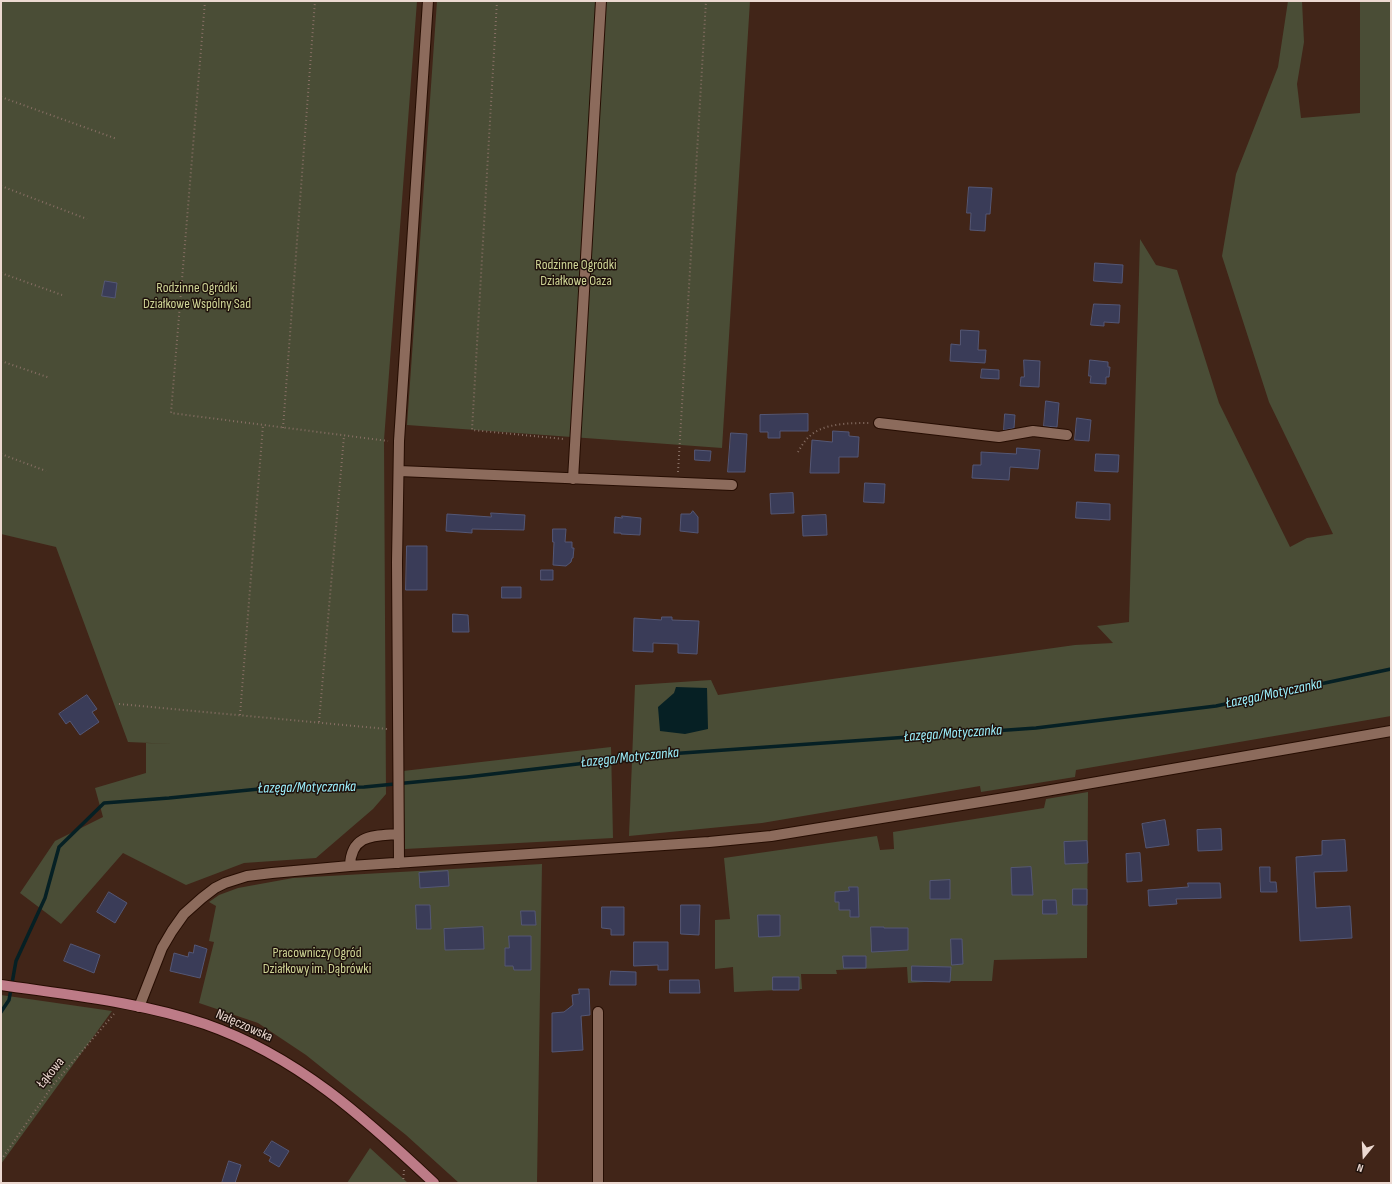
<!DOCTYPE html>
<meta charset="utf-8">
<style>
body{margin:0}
#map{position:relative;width:1392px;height:1184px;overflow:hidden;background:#412518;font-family:"Sofia Sans Condensed",sans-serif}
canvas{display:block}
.frame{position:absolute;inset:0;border:2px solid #ecd9d1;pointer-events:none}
.north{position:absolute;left:1344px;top:1136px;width:40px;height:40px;-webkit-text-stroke:3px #1f120c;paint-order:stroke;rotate:198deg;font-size:11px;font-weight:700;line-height:16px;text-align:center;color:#ecd9d1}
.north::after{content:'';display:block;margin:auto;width:14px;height:18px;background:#ecd9d1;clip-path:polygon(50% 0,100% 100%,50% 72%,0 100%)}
</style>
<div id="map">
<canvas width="1392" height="1184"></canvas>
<div class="frame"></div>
<div class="north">N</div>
</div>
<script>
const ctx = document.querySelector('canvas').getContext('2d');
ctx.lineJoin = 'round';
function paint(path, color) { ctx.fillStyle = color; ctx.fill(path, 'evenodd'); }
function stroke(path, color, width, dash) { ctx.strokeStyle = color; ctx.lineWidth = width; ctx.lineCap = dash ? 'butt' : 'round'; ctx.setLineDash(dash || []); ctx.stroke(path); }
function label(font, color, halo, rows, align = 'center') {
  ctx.font = font + ' "Sofia Sans Condensed",sans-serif'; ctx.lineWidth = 3; ctx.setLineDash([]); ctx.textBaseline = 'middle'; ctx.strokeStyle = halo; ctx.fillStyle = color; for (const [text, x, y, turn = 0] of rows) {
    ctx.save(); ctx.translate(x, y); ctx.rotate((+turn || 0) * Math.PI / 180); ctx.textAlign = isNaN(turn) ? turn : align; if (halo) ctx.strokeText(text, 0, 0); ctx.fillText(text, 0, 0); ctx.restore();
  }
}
const green = new Path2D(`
 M1,1H417L384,440L386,794L373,809L316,858L244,863L186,885L123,853L61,924L20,893L55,841L103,817L95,788L146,773V743L174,744L128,742L56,547L1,534Z
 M437,1H750L722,448L407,425Z
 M1288,1H1302L1304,42L1297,84L1301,118L1360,113V1H1391V716L1076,770L1075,777L981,792L980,786L762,823L629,836L635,685L711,680L718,695L1075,645L1113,643L1097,626L1129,622L1140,239L1156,265L1177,270L1219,403L1290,547L1307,538L1333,534L1269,402L1222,256L1236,174L1278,67Z
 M611,747L613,838L405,849L403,771Z
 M1088,792L1087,958L994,960L992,981H942L908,983L907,967L836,970L837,974H801L802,989L734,992L733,967L715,969V920L730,919L724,858L877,836L880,850L894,849L893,832L1044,808L1046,799Z
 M542,864L537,1183H459L406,1135L306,1055L258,1023L199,1003L214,942L209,941L216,906L209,902L219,895L238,888L293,878Z
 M1,995L112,1011L1,1164Z
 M370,1148L408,1183H347Z`);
const water = new Path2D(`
 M676,687L707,688L708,729L685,734L660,731L658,707L674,693Z`);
const stream = new Path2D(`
 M1,1012L9,1000L16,961L45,898L59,847L104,803L169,798L269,788L364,787L467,777L654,755L1036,728L1216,706L1391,669`);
const building = new Path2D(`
 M969,187L992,188L990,214H986L985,231L970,230L971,213H967Z
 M1095,263L1123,265L1122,283L1094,281Z
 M105,281L117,283L115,298L102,296Z
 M1094,304L1120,305L1119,323L1104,322V326L1091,325Z
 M961,330L979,331L978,350H986L985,363L950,361L951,344L960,345Z
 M1024,360L1040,361L1039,387L1020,386L1021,377H1024Z
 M1090,360L1108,362V367H1110L1109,377H1106V384L1090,383L1091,376H1089Z
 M982,369L999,370V379L981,378Z
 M1046,401L1059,403L1057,427L1044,426Z
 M808,414V431H780V438H768V432H760V415Z
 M1005,414L1015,415L1014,428L1004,430Z
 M1077,418L1091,420L1089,441L1075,440Z
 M833,431L849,432V436L859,437L858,457H839V473H810L812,440L832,442Z
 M731,433L747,434L745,472H728Z
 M1017,448L1040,450L1038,469L1010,467L1009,480L972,478L973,465H981V452L1016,454Z
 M695,450L711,451L710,461L695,460Z
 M1096,454L1119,455L1118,472L1095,471Z
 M865,483L885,484L884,503L864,502Z
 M793,493L794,513L771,514L770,494Z
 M1077,502L1110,504V520L1076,518Z
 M693,511L698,517V533L680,531L681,514H690Z
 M491,513L525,515L524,530L472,529V533L446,531L447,514L491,517Z
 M826,515L827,535L803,536L802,516Z
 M622,516L641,518L640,535L621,534V533H614L615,517L622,518Z
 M553,529H566L565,542H572V548H574L573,558H572L571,562L566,566L553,565L554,542H553Z
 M407,546H427V590H406Z
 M541,570H553V580H541Z
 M502,587H521V598H502Z
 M453,614L468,615L469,632H453Z
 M662,617H672V620L699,621L697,654L678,653V644L653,643V652L633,651L634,618L661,620Z
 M87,695L97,709L92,712L99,722L80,735L70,721L66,724L59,714Z
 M1165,820L1169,845L1146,848L1142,824Z
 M1221,829L1222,850L1198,851L1197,830Z
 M1345,840L1347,871L1314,872L1316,908L1350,906L1352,938L1300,941L1296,857L1322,855V841Z
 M1087,841L1088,863L1065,864L1064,842Z
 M1140,853L1142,881L1127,882L1126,854Z
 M1031,867L1033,895H1012L1011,868Z
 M1260,867H1270V882H1276L1277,892H1261Z
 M448,871L449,886L420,888L419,873Z
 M950,880V899H930V881Z
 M1188,883H1220L1221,898L1176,899L1177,904L1149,906L1148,890L1188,887Z
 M849,887H858L859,917H850V910H839V902H835V892L849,891Z
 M1073,889H1087V905H1073Z
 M109,892L127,903L115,923L97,912Z
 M1043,900H1056L1057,914H1043Z
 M416,905H430L431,929H417Z
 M681,905H700L699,935L681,934Z
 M602,907H624V935H611V929L602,928Z
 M521,911H535L536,925H522Z
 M758,915H780V936L759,937Z
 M483,927L484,949L445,950L444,929Z
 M871,927H884V928H908V950L872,952Z
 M509,936H531V970H514L513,966H505V948H509Z
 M951,939H962L963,964L952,965Z
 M634,942H668V970H658V965L634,966Z
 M71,944L100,955L94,973L64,961Z
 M195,945L207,949L200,978L170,971L174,953L188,957L189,952L193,953Z
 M843,956H866V968H844Z
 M912,966L951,967L950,982L912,981Z
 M611,971L636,972V985H610Z
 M773,977H799V990H773Z
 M670,980H699L700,993H670Z
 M579,989H589L590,1015L581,1016L583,1050L552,1052V1013L564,1012L573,1005L572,995L579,994Z
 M272,1141L289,1151L279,1167L269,1161L271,1157L264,1153Z
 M229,1161L241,1165L235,1183H222Z`);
const path = new Path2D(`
 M205,1L171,413L388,441
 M497,1L472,430L564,439
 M1,97L117,139
 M1,186L87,219
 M1,273L62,295
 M1,361L50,378
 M283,428L315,1
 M798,452C801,447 804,441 809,437C822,423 851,423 869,423
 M1,454L46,471
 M678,472L706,1
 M119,704L387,729
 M240,715L263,425
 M319,722L344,436
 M1,1160L53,1085L114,1014
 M403,1183L404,1170`);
const minor = new Path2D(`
 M879,423L999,437L1033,431L1067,435
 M399,471L732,485
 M573,479L601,1
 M399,863L397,562L399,441L428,1
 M350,866C351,834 374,836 398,834
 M139,1007L162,948L172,931L184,914L202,898L215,888L225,883L247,876L272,873L350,866L709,842L771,836L1017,796L1391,731
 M598,1012V1183`);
const major = new Path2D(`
 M1,985C69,995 140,1002 205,1024C297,1056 365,1118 434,1183`);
const parkNames = [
 ["Rodzinne Ogródki",576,265],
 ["Działkowe Oaza",576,281],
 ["Rodzinne Ogródki",197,288],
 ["Działkowe Wspólny Sad",197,304],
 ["Pracowniczy Ogród",317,953],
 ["Działkowy im. Dąbrówki",317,969]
];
const streetNames = [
 ["Nałęczowska",244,1026,24],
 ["Łąkowa",51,1073,-51]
];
const waterNames = [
 ["Łazęga/Motyczanka",1274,694,-12],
 ["Łazęga/Motyczanka",953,734,-4],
 ["Łazęga/Motyczanka",630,758,-6],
 ["Łazęga/Motyczanka",307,788,-1]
];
paint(green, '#4a4d36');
paint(water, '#062024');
stroke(stream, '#062024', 3.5);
paint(building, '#3a3c58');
stroke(building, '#545775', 1);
stroke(minor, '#260d02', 12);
stroke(major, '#260d02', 12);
stroke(path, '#876f64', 2, [1, 3]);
stroke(minor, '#8c6b5c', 10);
stroke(major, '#bd7b87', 10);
label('14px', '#cfd596', '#1f120c', parkNames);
label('14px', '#ecd9d1', '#1f120c', streetNames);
label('italic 15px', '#9beffc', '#1f120c', waterNames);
</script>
